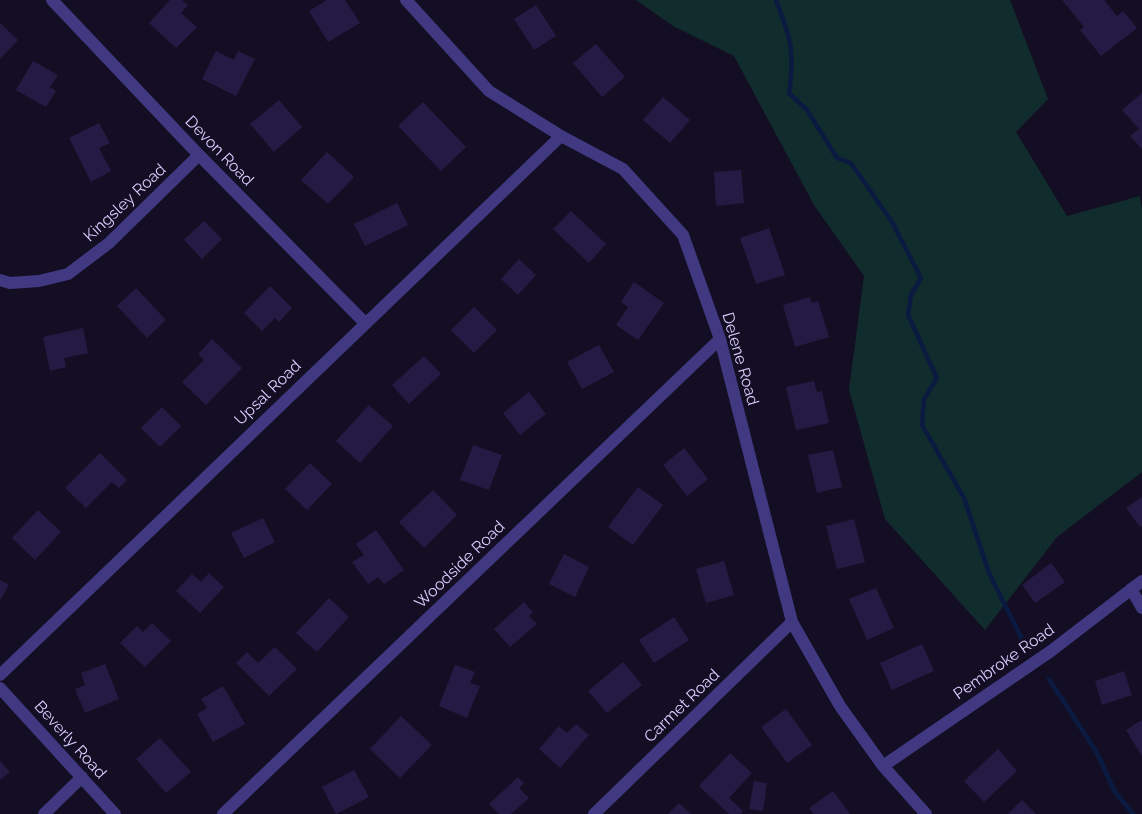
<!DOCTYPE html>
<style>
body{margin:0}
canvas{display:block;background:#130e23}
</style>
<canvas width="1142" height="814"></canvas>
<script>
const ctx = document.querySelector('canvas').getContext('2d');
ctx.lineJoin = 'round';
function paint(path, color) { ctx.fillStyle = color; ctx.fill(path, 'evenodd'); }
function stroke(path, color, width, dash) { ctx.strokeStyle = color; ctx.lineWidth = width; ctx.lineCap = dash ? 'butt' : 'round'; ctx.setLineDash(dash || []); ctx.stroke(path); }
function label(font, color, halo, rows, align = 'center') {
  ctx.font = font + ' Raleway,sans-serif'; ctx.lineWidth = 4.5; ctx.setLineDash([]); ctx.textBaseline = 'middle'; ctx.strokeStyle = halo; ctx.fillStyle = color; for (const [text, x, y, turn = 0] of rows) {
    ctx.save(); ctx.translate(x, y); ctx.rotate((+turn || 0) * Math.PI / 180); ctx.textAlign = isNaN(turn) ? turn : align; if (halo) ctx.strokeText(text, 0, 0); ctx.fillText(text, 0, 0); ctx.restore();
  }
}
const green = new Path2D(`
 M636,0H1010L1048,99L1016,132L1067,216L1140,196L1142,210V472L1057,537L985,630L885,519L849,390L864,276L814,205L734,56L673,26Z`);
const stream = new Path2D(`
 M776,0C791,39 795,51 789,93L807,110L837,158L851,163L892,222L921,278L911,295L908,315L937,378L924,399L922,425L964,498L989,573L1022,639
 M1049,679L1097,753L1115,792L1133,814`);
const building = new Path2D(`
 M170,0H182L188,5L181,13L197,27L176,48L149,23Z
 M327,0H345L360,23L328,42L309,11Z
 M1062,0H1104L1117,16L1123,11L1137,28L1101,56L1080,30L1084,27Z
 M536,5L556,36L534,50L514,19Z
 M0,23L18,40L0,59Z
 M596,44L625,77L602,97L573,63Z
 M216,51L234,60L238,51L255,59L236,96L202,79Z
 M33,61L58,75L50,87L56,91L46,107L16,90Z
 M1142,93V149L1130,136L1139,129L1122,110Z
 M663,97L690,120L670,143L643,120Z
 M279,100L302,127L274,152L250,124Z
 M423,102L466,147L441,171L398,126Z
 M99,123L110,143L99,148L111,171L91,182L69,138Z
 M327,152L354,177L328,204L301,180Z
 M741,170L744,203L716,206L714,172Z
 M397,203L408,225L365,246L354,224Z
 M571,211L606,244L589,263L553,229Z
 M204,221L222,239L202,259L184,240Z
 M769,228L785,275L756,284L740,238Z
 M519,259L536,275L518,295L501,279Z
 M634,282L664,303L638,340L616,325L628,307L621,302Z
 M270,286L292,308L279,322L275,318L262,331L244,313Z
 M136,288L166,320L147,338L117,306Z
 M810,297L812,303L818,301L829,337L795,347L783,305Z
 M474,307L497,330L474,353L451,330Z
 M83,328L88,353L64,358L66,367L50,371L43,337Z
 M212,339L242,368L206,405L182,382L204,360L198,354Z
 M599,345L614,372L582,389L567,362Z
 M424,356L441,374L409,404L392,385Z
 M814,381L817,392L822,391L829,423L796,430L786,387Z
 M529,392L546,414L520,435L503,413Z
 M369,405L393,426L360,463L336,441Z
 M162,407L181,426L160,447L141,428Z
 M473,445L502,455L489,490L460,480Z
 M684,448L708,479L687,496L663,465Z
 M833,450L842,487L817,493L808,455Z
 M100,453L127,480L119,488L112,482L86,508L65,488Z
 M310,463L332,484L307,510L285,489Z
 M638,487L663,505L633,545L608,527Z
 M433,490L457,515L424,548L399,522Z
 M1142,497V526L1140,527L1126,508Z
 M38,510L61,532L35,560L12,538Z
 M263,518L275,542L244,558L231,533Z
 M854,519L865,562L837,569L826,526Z
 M376,530L404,570L384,584L378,577L368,584L352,562L364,555L356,544Z
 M564,554L589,567L575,597L549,584Z
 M724,561L734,595L706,603L696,569Z
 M1051,563L1065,582L1035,603L1022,585Z
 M209,573L224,587L200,613L176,591L192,574L201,582Z
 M0,580L9,585L0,600Z
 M876,588L894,628L867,640L849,599Z
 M329,598L349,617L317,652L296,633Z
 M524,602L533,612L529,616L537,624L510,647L494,629Z
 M674,617L689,640L654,663L639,640Z
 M152,623L171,641L145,667L120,643L137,626L143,632Z
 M922,644L934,671L892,690L880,663Z
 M275,647L297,669L269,696L236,663L247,652L258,663Z
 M623,662L642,685L607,713L588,691Z
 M105,664L119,699L85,713L75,689L85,685L81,673Z
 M455,665L475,672L470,683L480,686L467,718L439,706Z
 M1124,671L1132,695L1102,705L1095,681Z
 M223,686L245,724L213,742L197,714L207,708L201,699Z
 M786,709L812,745L787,763L761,727Z
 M401,716L432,745L400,778L370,749Z
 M1142,720V756L1126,730Z
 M576,724L589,735L560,768L539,749L559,726L567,733Z
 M160,738L191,772L166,793L136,759Z
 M998,749L1017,771L984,802L964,781Z
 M730,753L752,773L729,798L743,811L740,814H729L699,786Z
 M0,761L10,772L0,780Z
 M354,770L369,797L336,814L322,787Z
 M518,777L524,783L519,788L529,798L511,814H499L489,804Z
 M754,781L767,783L763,811L749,809Z
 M833,791L850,814H814L809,808Z
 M1022,800L1036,814H1008Z
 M679,803L691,814H668Z`);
const street = new Path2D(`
 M52,0L199,155L365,323
 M406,0L489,91L561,136L623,169L683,235L720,339L792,622L840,706L883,766L926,814
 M0,280L10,283L39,281L68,274L109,243L199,155
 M1131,589L1142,608
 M0,675L561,136
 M0,688L115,814
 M883,766L1051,651L1142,581
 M44,814L82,777
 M223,814L720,339
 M594,814L792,622`);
const streetNames = [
 ["Devon Road",219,151,46],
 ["Kingsley Road",125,203,-43],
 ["Delene Road",740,359,74],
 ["Upsal Road",268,393,-44],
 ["Woodside Road",460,565,-44],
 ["Pembroke Road",1004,662,-35],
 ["Carmet Road",682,706,-44],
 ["Beverly Road",70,740,48]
];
paint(green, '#112c2c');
stroke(stream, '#0a1a40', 4.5);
paint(building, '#251a43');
stroke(street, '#403981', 12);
label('16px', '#d8cfff', '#130e23', streetNames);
</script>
